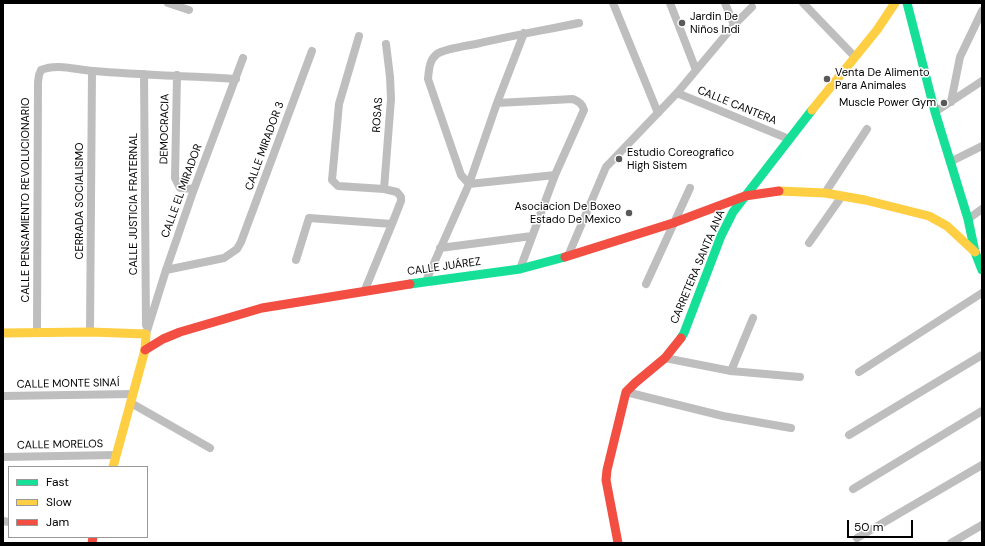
<!DOCTYPE html>
<meta charset="utf-8">
<style>
body{margin:0}
#map{position:relative;width:985px;height:546px;overflow:hidden;background:#fff;font-family:"DM Sans",sans-serif}
canvas{display:block}
.frame{position:absolute;inset:0;border:4px solid #000;pointer-events:none}
.legend{position:absolute;left:8px;top:466px;width:140px;height:72px;box-sizing:border-box;background:#fff;border:1px solid #999;margin:0;padding:5px 7px;list-style:none;font-size:12px;color:#000}
.legend li{display:flex;align-items:center;gap:8px;height:20px}
.legend b{width:20px;border:1px solid #999}
.scale{position:absolute;left:847px;top:520px;width:66px;height:18px;box-sizing:border-box;border:2px solid #000;border-top:0;padding-left:5px;font-size:12px;line-height:14px;white-space:nowrap;color:#000;-webkit-text-stroke:3px #fff;paint-order:stroke}
</style>
<div id="map">
<canvas width="985" height="546"></canvas>
<div class="frame"></div>
<ul class="legend">
<li><b style="height:5px;background:#16e098"></b>Fast</li>
<li><b style="height:5px;background:#ffcf43"></b>Slow</li>
<li><b style="height:5px;background:#f24e42"></b>Jam</li>
</ul>
<div class="scale">50 m</div>
</div>
<script>
const ctx = document.querySelector('canvas').getContext('2d');
ctx.lineJoin = 'round';
function stroke(path, color, width, dash) { ctx.strokeStyle = color; ctx.lineWidth = width; ctx.lineCap = dash ? 'butt' : 'round'; ctx.setLineDash(dash || []); ctx.stroke(path); }
function label(font, color, halo, rows, align = 'center') {
  ctx.font = font + ' "DM Sans",sans-serif'; ctx.lineWidth = 3; ctx.setLineDash([]); ctx.textBaseline = 'middle'; ctx.strokeStyle = halo; ctx.fillStyle = color; for (const [text, x, y, turn = 0] of rows) {
    ctx.save(); ctx.translate(x, y); ctx.rotate((+turn || 0) * Math.PI / 180); ctx.textAlign = isNaN(turn) ? turn : align; if (halo) ctx.strokeText(text, 0, 0); ctx.fillText(text, 0, 0); ctx.restore();
  }
}
const street = new Path2D(`
 M168,3L189,10
 M613,3L658,113
 M670,3L696,70
 M725,3L734,25
 M803,3L855,57
 M359,36L339,104L332,180L338,186L384,189L397,192L401,197V201L392,224L364,292
 M144,74L146,325
 M177,75L175,178L180,188L194,189
 M677,93L789,139
 M951,102L960,57L982,11
 M497,103L573,99C579,102 582,103 584,110L555,175L520,269
 M935,112L982,81
 M950,162L982,146
 M555,175L469,184L461,175L428,79C429,70 429,60 437,54C444,49 466,46 476,44C510,36 545,30 579,23
 M384,189L391,99L390,77L386,44
 M825,193L867,129
 M968,219L982,209
 M809,243L842,196
 M440,248L532,236
 M568,256L606,167L677,93L734,25L752,7
 M296,260L309,218L392,224
 M166,270L224,258L237,249L241,242L312,51
 M426,281L469,184L497,103L524,33
 M646,284L690,188
 M37,332L38,82L39,75L41,70C57,63 76,70 93,71C140,75 188,76 236,79
 M90,332L92,71
 M146,334L166,270L194,189L243,58
 M665,358L731,371L800,377
 M731,371L753,318
 M859,372L982,293
 M626,392L723,416L791,428
 M3,396L133,394
 M131,403L210,448
 M849,435L982,355
 M3,457L116,455
 M853,489L982,411
 M3,521L9,522
 M857,538L982,465
 M951,543L982,525`);
const fast = new Path2D(`
 M907,3L935,112L968,219L975,252L982,270
 M410,284L520,269L565,257
 M681,338L684,333L721,236L733,212L812,110`);
const slow = new Path2D(`
 M812,110L877,30L895,3
 M779,191L825,193L865,200L929,216L947,226L975,252
 M3,333L90,332L146,334L145,350L113,467`);
const jam = new Path2D(`
 M565,257L673,223L745,196L779,191
 M145,350L163,339L180,332L262,308L410,284
 M92,543L93,537
 M618,543L606,480L607,470L626,392L635,383L665,358L681,338`);
const markers = [
 [682,23,4,"#595959"],
 [827,79,4,"#595959"],
 [944,103,4,"#595959"],
 [619,159,4,"#595959"],
 [629,213,4,"#595959"]
];
const poiNames = [
 ["Jardin De",690,17],
 ["Niños Indi",690,30],
 ["Venta De Alimento",835,73],
 ["Para Animales",835,86],
 ["Muscle Power Gym",936,103,"right"],
 ["Estudio Coreografico",627,153],
 ["High Sistem",627,166],
 ["Asociacion De Boxeo",621,207,"right"],
 ["Estado De Mexico",621,220,"right"]
];
const streetNames = [
 ["CALLE CANTERA",737,106,22],
 ["ROSAS",378,115,-86],
 ["DEMOCRACIA",165,129,-89],
 ["CALLE MIRADOR 3",265,146,-70],
 ["CALLE EL MIRADOR",182,191,-70],
 ["CALLE PENSAMIENTO REVOLUCIONARIO",26,200,-90],
 ["CERRADA SOCIALISMO",80,201,-90],
 ["CALLE JUSTICIA FRATERNAL",134,204,-90],
 ["CALLE JUÁREZ",444,267,-8],
 ["CARRETERA SANTA ANA",698,267,-67],
 ["CALLE MONTE SINAÍ",68,384,-1],
 ["CALLE MORELOS",60,445,-1]
];
stroke(street, '#bebebe', 8);
stroke(fast, '#16e098', 9);
stroke(slow, '#ffcf43', 9);
stroke(jam, '#f24e42', 9);
for (const [x, y, r, color] of markers) { const dot = new Path2D(); dot.arc(x, y, r, 0, 2 * Math.PI); ctx.fillStyle = color; ctx.fill(dot); stroke(dot, '#fff', 1.5); }
label('11px', '#000', '#fff', poiNames, 'left');
label('11px', '#000', '#fff', streetNames);
</script>
